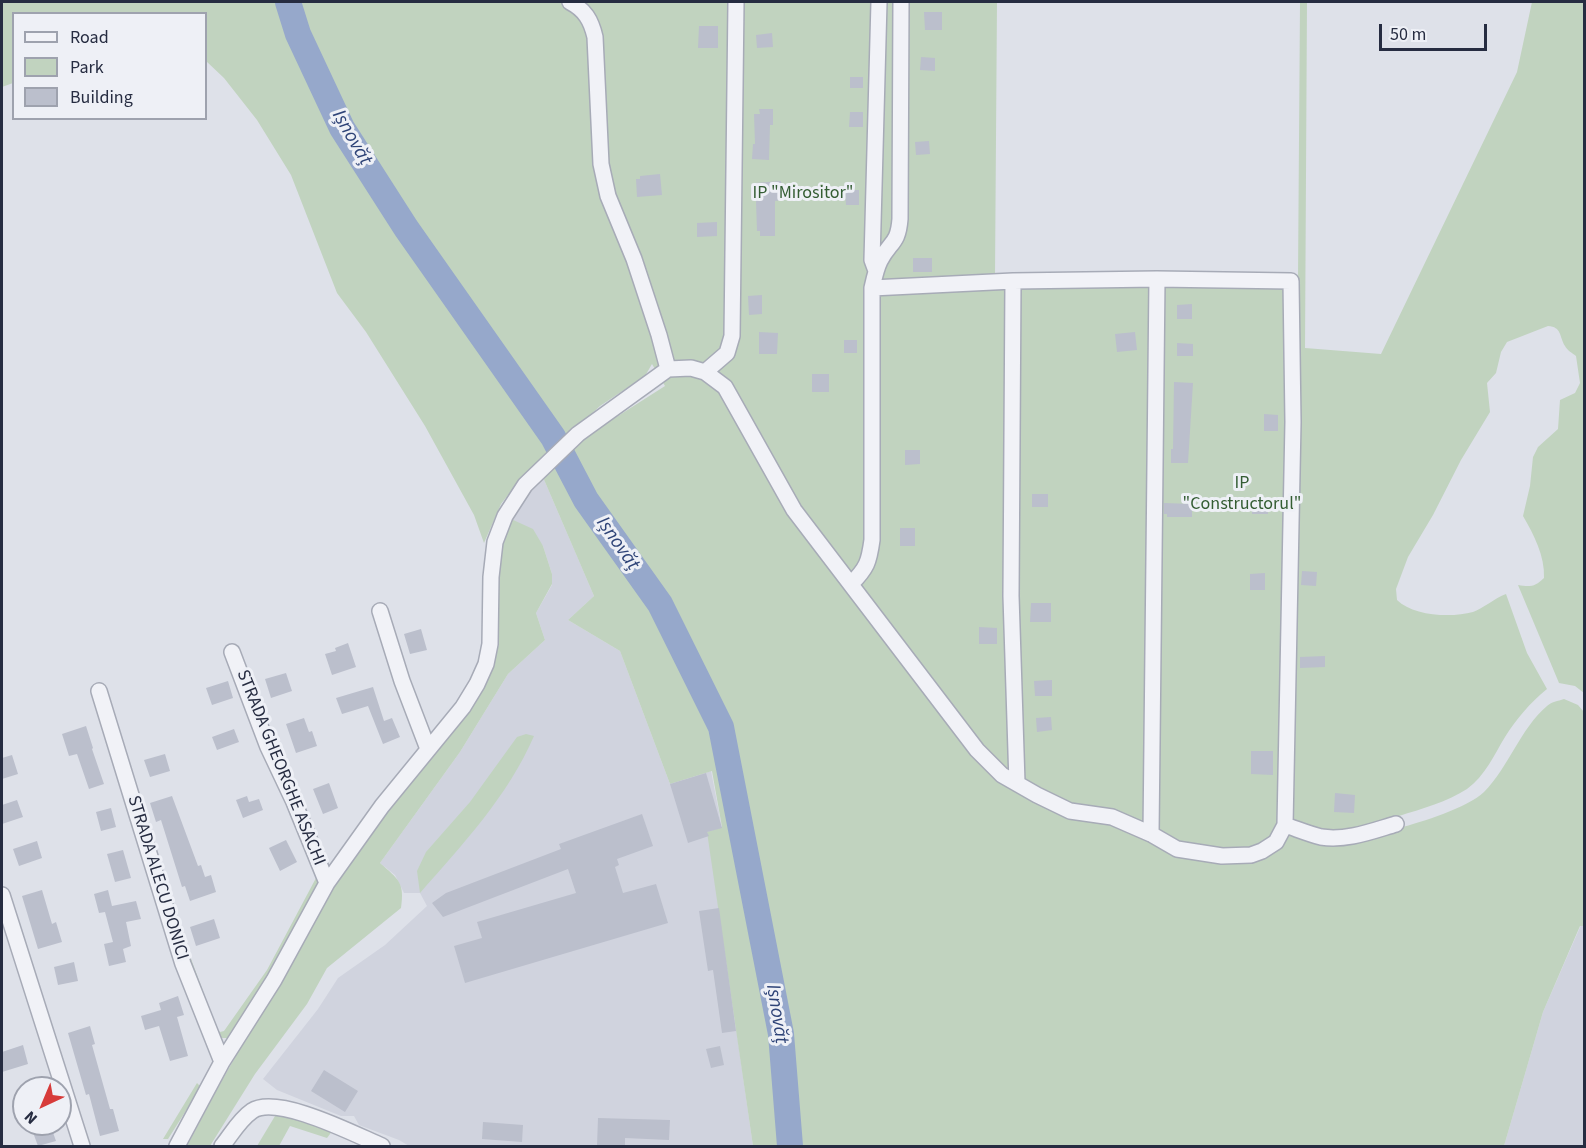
<!DOCTYPE html>
<meta charset="utf-8">
<style>
body{margin:0}
#map{position:relative;width:1586px;height:1148px;overflow:hidden;background:#dee1e9;font-family:"Source Sans 3",sans-serif}
canvas{display:block}
.frame{position:absolute;inset:0;border:3px solid #262c41;pointer-events:none}
.legend{position:absolute;left:12px;top:12px;width:195px;height:108px;box-sizing:border-box;background:#eef0f6;border:2px solid #9ea2ae;margin:0;padding:8px 10px;list-style:none;font-size:18px;color:#262c41}
.legend li{display:flex;align-items:center;gap:12px;height:30px}
.legend b{width:30px;border:2px solid #9ea2ae}
.north{position:absolute;left:12px;top:1076px;width:60px;height:60px;box-sizing:border-box;background:#eef0f6;border:2px solid #9ea2ae;border-radius:50%;rotate:224deg;font-size:16px;font-weight:700;line-height:24px;text-align:center;color:#262c41}
.north::after{content:'';display:block;margin:auto;width:21px;height:27px;background:#d73b3a;clip-path:polygon(50% 0,100% 100%,50% 72%,0 100%)}
.scale{position:absolute;left:1379px;top:24px;width:108px;height:27px;box-sizing:border-box;border:3px solid #262c41;border-top:0;padding-left:8px;font-size:18px;line-height:21px;white-space:nowrap;color:#262c41;-webkit-text-stroke:4px #eef0f6;paint-order:stroke}
</style>
<div id="map">
<canvas width="1586" height="1148"></canvas>
<div class="frame"></div>
<ul class="legend">
<li><b style="height:8px;background:#f1f2f7"></b>Road</li>
<li><b style="height:16px;background:#c1d3bf"></b>Park</li>
<li><b style="height:16px;background:#bbbfcc"></b>Building</li>
</ul>
<div class="north">N</div>
<div class="scale">50 m</div>
</div>
<script>
const ctx = document.querySelector('canvas').getContext('2d');
ctx.lineJoin = 'round';
function paint(path, color) { ctx.fillStyle = color; ctx.fill(path, 'evenodd'); }
function stroke(path, color, width, dash) { ctx.strokeStyle = color; ctx.lineWidth = width; ctx.lineCap = dash ? 'butt' : 'round'; ctx.setLineDash(dash || []); ctx.stroke(path); }
function label(font, color, halo, rows, align = 'center') {
  ctx.font = font + ' "Source Sans 3",sans-serif'; ctx.lineWidth = 6; ctx.setLineDash([]); ctx.textBaseline = 'middle'; ctx.strokeStyle = halo; ctx.fillStyle = color; for (const [text, x, y, turn = 0] of rows) {
    ctx.save(); ctx.translate(x, y); ctx.rotate((+turn || 0) * Math.PI / 180); ctx.textAlign = isNaN(turn) ? turn : align; if (halo) ctx.strokeText(text, 0, 0); ctx.fillText(text, 0, 0); ctx.restore();
  }
}
const built = new Path2D(`
 M542,475L594,596L568,620L620,651L670,784L711,771L722,828L708,833L753,1146H409L399,1140L359,1125L354,1116H341L277,1090L263,1079L318,1009L338,978L385,945L427,906L420,893H404L395,875L380,863L460,752L508,674L545,640L536,613L552,585V574L543,546L511,519L520,502Z
 M1581,925L1584,926V1146H1504L1543,1012Z`);
const green = new Path2D(`
 M2,2H997L995,274L1298,277L1300,2H1307L1305,348L1381,354L1517,72L1532,2H1584V693L1575,686L1559,683L1518,585C1530,587 1535,587 1544,578C1545,556 1534,535 1523,516L1530,486L1533,457L1538,447L1558,429L1560,400L1575,393L1580,383L1576,356C1572,353 1567,350 1565,346C1559,336 1562,327 1548,326L1507,342L1501,352L1496,373L1487,383L1490,412L1461,460L1433,515L1408,557L1396,589L1397,600C1413,616 1451,618 1473,612C1482,609 1495,598 1506,594L1527,653L1547,689C1530,703 1517,718 1505,737C1494,755 1485,776 1467,789C1447,802 1421,809 1399,816V828C1422,822 1467,808 1484,792C1509,767 1520,729 1547,706C1551,702 1558,701 1564,699L1578,705L1584,712V926H1580L1543,1012L1504,1146H753L707,832L722,827L712,771L670,784L620,651L568,620L594,596L542,475L585,437L665,386L652,364L645,376L600,406L518,482L501,504L484,543L474,515L425,426L366,332L337,293L291,175L257,120L224,78L206,61V14H14L13,83L2,87Z
 M511,519L533,529L543,546L552,574V584L536,613L545,640L508,674L460,752L380,863C398,879 405,882 401,908L327,968L307,1004L255,1074L210,1146H187L216,1091L318,911L355,853L492,668L499,644L498,596L502,542Z
 M526,734L534,736C508,796 463,844 420,893L417,871L426,852L470,802L517,737Z
 M309,860L315,863L320,876L318,886L300,915L249,1012L227,1038H222L214,1031L184,949L180,929L217,1029L220,1032L224,1031L267,970L316,878Z
 M197,1083L201,1087L168,1139H163Z
 M275,1116H286L333,1130L327,1138L290,1126L279,1146H257Z`);
const river = new Path2D(`
 M288,2L298,34L342,128L406,228L553,437L586,500L660,604L721,727L781,1034L790,1146`);
const building = new Path2D(`
 M924,12H942V30H925Z
 M699,26H718V48H698Z
 M772,33L773,47L757,48L756,35Z
 M921,57L935,58V71L920,70Z
 M850,77H863V88H850Z
 M759,109H773V125H770L769,160L752,159L753,144H755L754,114H760Z
 M850,112H863V127H849Z
 M929,141L930,154L916,155L915,142Z
 M660,174L662,195L637,197L636,179H640V176Z
 M781,181L783,200L775,201V236H760V231H757L756,201L751,196V189L755,183Z
 M845,190H859V205H846Z
 M717,222V236L697,237V223Z
 M913,258H932V272H913Z
 M762,295V314L749,315L748,296Z
 M1192,304V319H1177V305Z
 M759,332L778,333L777,354H759Z
 M1135,332L1137,350L1117,352L1115,334Z
 M844,340H857V353H844Z
 M1177,343L1193,344V356H1177Z
 M812,374H829V392H812Z
 M1174,382L1193,383L1188,463H1171V449H1173Z
 M1264,414L1278,415V431H1264Z
 M905,450H920V464L905,465Z
 M1032,494H1048V507H1032Z
 M1252,498H1267L1268,514H1252Z
 M1164,503L1192,504V517H1167V514H1164Z
 M900,528H915V546H900Z
 M1302,571L1317,572L1316,586L1301,585Z
 M1265,573V590H1250V574Z
 M1031,603H1051V622H1030Z
 M979,627L997,628V644H979Z
 M421,629L427,650L410,654L404,634Z
 M348,643L356,667L332,675L325,654L336,651L335,648Z
 M1325,656V667L1300,668V657Z
 M286,673L292,691L271,698L265,679Z
 M1052,680V696H1035L1034,681Z
 M228,681L233,698L212,705L206,688Z
 M373,687L384,721L392,718L400,737L383,744L368,706L342,714L336,698Z
 M1051,717L1052,730L1037,732L1036,718Z
 M304,718L309,732L312,731L317,746L296,753L286,724Z
 M86,726L93,748L92,749L104,784L89,789L77,754L69,756L62,734Z
 M234,729L239,742L217,750L212,737Z
 M1251,751H1273V775L1251,774Z
 M165,754L170,771L150,777L144,760Z
 M12,755L18,774L2,779V758Z
 M706,773L722,828L707,832L709,836L688,843L670,784Z
 M329,783L338,808L323,814L313,789Z
 M1335,793L1355,795L1354,813L1334,812Z
 M172,796L198,866L201,865L205,877L211,875L216,892L190,901L185,886L182,887L161,820L156,822L150,803Z
 M247,796L249,802L259,799L263,810L243,818L236,800Z
 M17,800L23,817L2,824V805Z
 M111,808L116,827L101,831L96,812Z
 M642,814L653,846L617,859L619,865L615,867L623,893L656,884L668,923L465,983L454,946L482,938L477,922L576,893L568,869L443,917L432,903L446,893L561,849L559,844Z
 M286,840L297,862L280,871L269,848Z
 M37,841L42,858L19,866L13,849Z
 M123,850L131,878L115,882L107,854Z
 M42,890L52,924L56,922L62,942L38,949L22,896Z
 M108,890L112,906L136,901L141,919L126,922L131,946L123,949L126,962L109,966L104,944L113,942L105,912L99,913L94,894Z
 M719,908L736,1031L722,1033L713,970L708,971L699,911Z
 M214,919L220,938L196,946L190,927Z
 M74,962L78,981L58,985L54,967Z
 M178,996L184,1015L177,1017L188,1056L170,1061L159,1026L145,1030L141,1016L161,1010L159,1003Z
 M90,1026L95,1044L92,1045L110,1109H113L119,1131L100,1136L89,1094L86,1095L68,1033Z
 M23,1045L28,1064L2,1072V1052Z
 M720,1046L724,1065L711,1068L706,1049Z
 M324,1070L358,1091L345,1112L311,1091Z
 M598,1118L670,1120L669,1140L625,1138V1146H597Z
 M483,1122L523,1125L522,1142L482,1139Z
 M40,1124H50L56,1141L38,1146L31,1127Z`);
const minor = new Path2D(`
 M570,2C585,10 591,20 595,37L601,164L608,196L634,259L659,335L668,369
 M876,271L872,260L879,2
 M1013,281L1011,596L1017,783
 M705,372L727,353L732,336L736,2
 M851,584C867,568 869,562 872,540V288C874,279 876,269 880,261C890,241 898,245 900,219L901,2
 M380,611L402,681L428,749
 M232,652L268,747L294,802L327,883
 M99,691L183,964L222,1062
 M1285,825C1297,829 1309,834 1321,837C1347,841 1372,831 1396,824
 M1151,834L1157,279
 M2,895L82,1146
 M177,1146L222,1062L274,980L327,883L382,806L463,707L477,684L486,664L490,644L491,577L495,542L505,516L525,485L578,434L668,369L691,368L705,372L725,387L794,510L977,750L1002,775L1037,795L1070,811L1112,817L1151,834L1177,849L1222,856L1251,855L1262,851L1276,842L1285,825L1293,422L1291,281L1157,279L1013,281L872,288
 M222,1146C231,1135 239,1120 252,1111C277,1094 356,1135 382,1146`);
const parkNames = [
 ["IP \"Mirositor\"",803,194],
 ["IP",1242,484],
 ["\"Constructorul\"",1242,505]
];
const streetNames = [
 ["STRADA GHEORGHE ASACHI",280,768,68],
 ["STRADA ALECU DONICI",157,878,73]
];
const waterNames = [
 ["Ișnovăț",351,138,60],
 ["Ișnovăț",617,544,55],
 ["Ișnovăț",776,1014,81]
];
paint(built, '#d0d3de');
paint(green, '#c1d3bf');
stroke(river, '#96a8cb', 26);
paint(building, '#bbbfcc');
stroke(minor, '#a7abb7', 18);
stroke(minor, '#f1f2f7', 15);
label('18px', '#345d33', '#eef0f6', parkNames);
label('18px', '#262c41', '#eef0f6', streetNames);
label('italic 20px', '#2e4377', '#eef0f6', waterNames);
</script>
